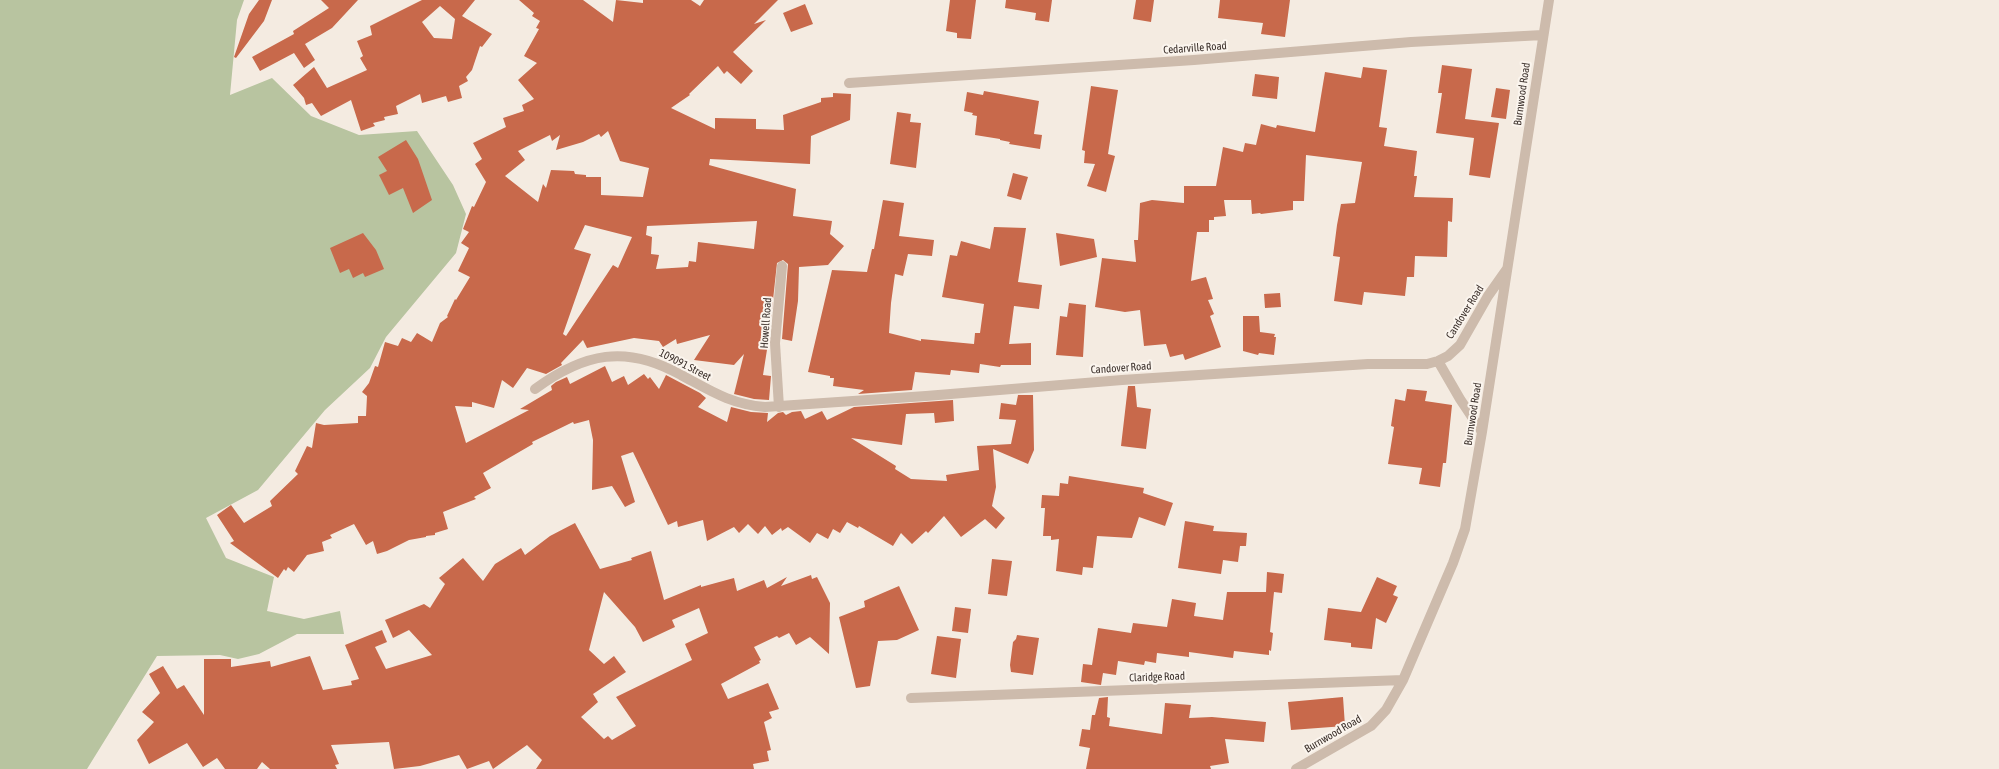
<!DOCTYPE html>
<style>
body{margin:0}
canvas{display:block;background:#f4ebe1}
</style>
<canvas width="1999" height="769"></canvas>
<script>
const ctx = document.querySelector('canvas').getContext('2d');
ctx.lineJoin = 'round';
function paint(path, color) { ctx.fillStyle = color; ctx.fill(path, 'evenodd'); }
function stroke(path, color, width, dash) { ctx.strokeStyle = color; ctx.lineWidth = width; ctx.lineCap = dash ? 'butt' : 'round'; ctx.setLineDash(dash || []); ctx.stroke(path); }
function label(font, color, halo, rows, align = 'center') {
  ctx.font = font + ' "Asap Condensed",sans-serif'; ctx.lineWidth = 4; ctx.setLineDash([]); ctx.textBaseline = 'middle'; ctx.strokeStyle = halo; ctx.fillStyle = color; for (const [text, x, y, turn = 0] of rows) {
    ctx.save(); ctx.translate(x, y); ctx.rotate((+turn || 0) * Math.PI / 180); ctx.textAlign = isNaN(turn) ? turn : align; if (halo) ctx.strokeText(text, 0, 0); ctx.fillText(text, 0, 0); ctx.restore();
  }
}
const green = new Path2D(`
 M0,0H244L237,20L230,95L272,78L311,116L359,135L417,131L453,185L466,214L456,253L386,337L370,368L325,410L258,490L206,518L226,558L274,577L267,611L304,619L340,611L344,634H297L259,654L238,659L220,655L157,656L87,769H0Z`);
const building = new Path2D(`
 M259,0H272L264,21L236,58L234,57L249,14Z
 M321,0H358L332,28L305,44L315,60L304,68L294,53L260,71L252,57L294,34L293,31L329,8Z
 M422,0H475L462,16L492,34L482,47L480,46L472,70L466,77L468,81L459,86L462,98L448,102L446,96L422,103L420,94L396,106L398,114L384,117L385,120L373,123L375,126L361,131L351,100L321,116L312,103L306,105L304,98L293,85L314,67L327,88L367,70L360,58L363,56L357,41L372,35L370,26ZM440,6L455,19L452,39L434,38L422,22Z
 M519,0H583L613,22L616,0L643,3V0H691L700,6L704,0H778L754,24L766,20L733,52L753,71L741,84L727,71L724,74L718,66L689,94L690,95L671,108L715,129V118L756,119V129L784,130L783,115L821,102V98L833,97V93L851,94L850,120L811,136L810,164L710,159L709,165L796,189L793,216L832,221L830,234L844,246L828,265L799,267L798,301L792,341L782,339L788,264L783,260L777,263L769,337L763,375L771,376L769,400L754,399L734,394L744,354L734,365L694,360L710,335L677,344L676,339L663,347L659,341L634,338L587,348L583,340L561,363L562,365L546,374L527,368L513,388L502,380L494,408L472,402V407L455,406L466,443L529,410L520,409L552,390L551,386L556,382L567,377L570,384L605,366L612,382L624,376L628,385L644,374L648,379L650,377L659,389L666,375L700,393L706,398L698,407L727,422L731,407L751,412L768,413L767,422L778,413L783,412L786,415L792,412L801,411L805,419L822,411L827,420L854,407L953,400L954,421L935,423L934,413L906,414L902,445L851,438L896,466L895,469L911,479L947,481L946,475L979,470L977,446L1011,444L1016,420L999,419L1001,403L1016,405L1018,395H1033L1034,450L1028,464L993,449L996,487L992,506L1005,518L996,529L985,519L961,537L944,516L928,533L926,531L912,544L901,533L893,546L859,526L858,528L847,522L840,533L833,529L828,539L817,533L810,543L788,527L782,531L781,528L772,535L765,526L758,534L748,524L739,533L734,527L707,541L703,520L678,527L677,521L668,525L633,452L621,456L635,502L625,507L612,486L592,490L593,440L589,420L574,424L573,422L532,442L533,444L483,473L491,488L474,497L476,499L443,512L448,529L435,533V535L426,536V537L409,540L387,551L377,554L373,541L366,545L354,524L330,535L332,538L322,542L324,551L307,555L294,572L288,567L286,571L284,569L278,578L230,543L234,541L217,515L231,505L244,523L272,506L270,501L298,474L295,471L307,446L312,448L316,423L324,425L358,423V416H366L367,396L362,392L369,383L375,366L378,367L385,342L398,346L402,338L411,342L417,333L432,342L440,323L448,317L447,316L455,299L456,300L470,277L458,271L469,248L461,243L469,232L463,229L472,206L474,207L486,182L475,164L482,159L473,143L506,127L503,118L524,111L522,105L534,99L518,80L537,63L524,56L539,29L536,28L540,21L532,16L534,13ZM608,131L620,161L649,168L643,197L601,195V177H586V175L575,174L574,171L551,170L546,188L543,184L538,202L505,176L525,160L518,151L550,135L552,141L560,135L556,150L583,142L599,134L601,137ZM757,221L754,249L698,242L696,262L689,261L688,267L656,269L659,255L651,254L652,237L646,235L647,226ZM585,225L632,237L618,268L613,265L566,336L563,334L591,254L574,249Z
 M950,0H976L971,39L957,38V33L946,31Z
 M1006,0H1052L1049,22L1035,20L1036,13L1005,8Z
 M1136,0H1154L1151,22L1133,19Z
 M1220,0H1290L1285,37L1261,34L1263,23L1218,18Z
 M805,4L813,24L791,32L783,13Z
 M1442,65L1472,69L1465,119L1499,123L1490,178L1469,175L1474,138L1436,133L1442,93H1438Z
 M1363,67L1387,70L1379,127L1387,128L1384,146L1417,151L1414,176H1417L1414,197L1453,198L1452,222L1448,221L1447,257L1415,256L1414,277H1407L1405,296L1364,292L1362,305L1334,301L1340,257L1333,256L1337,225L1341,204L1355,203L1362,162L1306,155L1304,201H1293V210L1261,214L1260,213L1252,214L1251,200H1224L1226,216L1214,217V220H1209V232H1197L1191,281L1206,277L1213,299L1208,300L1214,314L1210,316L1221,347L1185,360L1183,354L1170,357L1166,344L1144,346L1140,310L1125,312L1095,307L1102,258L1136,262L1134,240H1138L1140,203L1152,200L1184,203V186H1216L1223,147L1243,152L1245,143L1256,145L1261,124L1276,128L1277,125L1315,132L1325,72L1361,78Z
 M1255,74L1279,77L1277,99L1252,96Z
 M1091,86L1118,90L1108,154L1115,156L1106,192L1087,186L1095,164L1084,163L1085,151L1082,150Z
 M1496,88L1510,90L1506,119L1491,117Z
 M984,91L1039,101L1034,134L1042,135L1040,149L1009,144L1010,142L1000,140V139L975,135L977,116L972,115L973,113L964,111L967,92L983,95Z
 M897,112L911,114L910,122L921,123L916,168L890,164Z
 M406,140L418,159L432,200L413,213L403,188L389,195L379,175L387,171L378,157Z
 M1013,173L1028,177L1021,200L1007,196Z
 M883,200L904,203L899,236L934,240L932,256L908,254L903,276L895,274L891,303L889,333L921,341V339L974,344L975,333H980L984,304L942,297L950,255L957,256L961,241L990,249L994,227L1026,228L1018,282L1042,285L1039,309L1014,306L1009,344L1031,343V365H1001L1000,367L980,364L979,373L951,370L950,375L915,372L912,390L858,394L864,390L833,386L834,378H830V376L808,372L832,270L867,272L872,249H874Z
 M363,233L376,250L384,269L365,277L363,273L353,278L349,269L340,273L330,248Z
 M1056,233L1094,239L1097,257L1060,266Z
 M1280,293L1281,307L1265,308L1264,294Z
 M1069,303L1086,305L1083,357L1056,355L1060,316L1067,317Z
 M1243,316H1259L1260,332L1275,334L1274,337H1276L1274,355L1259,353L1258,355L1243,351Z
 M1128,386H1135L1137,407L1151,409L1146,449L1121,446Z
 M1407,389L1427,391L1425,401L1452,405L1446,463H1443L1440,487L1419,484L1422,468L1388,464L1394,427L1391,426L1395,399L1405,401Z
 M1069,476L1144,488L1143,493L1173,503L1165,526L1139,517L1132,538L1097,536L1093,568L1083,567L1082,575L1056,571L1059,539L1051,540V536H1043L1045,508H1041L1042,495L1059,496L1060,483L1068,484Z
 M1185,521L1214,526L1213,531L1247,533L1246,546H1240L1238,562L1223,560L1221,574L1178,568Z
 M575,523L600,569L632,560L631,558L651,551L664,600L701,585V587L734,578L737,591L764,580L767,588L787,577L781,586L811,575L812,579L817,577L830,603L829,654L810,637L796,645L789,633L779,638L777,636L754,647L761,660L759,661L760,663L721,684L728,699L768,683L779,709L769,712L772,718L764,722L771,750L767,751L769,761L753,764L754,769H536L542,760L527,745L493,769L489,761L467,769L459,755L420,766L394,769L389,742L331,745L339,764L335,765L337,769H270L262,762L257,769H225L217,758L203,767L187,743L149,764L137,740L154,722L142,712L160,693L149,674L163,666L177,689L184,685L204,715V659H231V667L270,661L271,667L310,656L323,690L352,685L351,681L359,679L345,645L382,630L387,642L375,647L386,669L432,655L409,630L393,638L385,620L424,604L430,608L445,584L439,578L463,558L483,581L495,564L521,548L525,555L550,536ZM604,592L635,627L643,642L675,627L672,620L699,608L708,633L685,644L692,660L616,697L636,726L612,740L608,736L604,739L581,717L598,702L593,694L626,672L614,656L604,664L589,650Z
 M992,559L1012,561L1007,596L988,594Z
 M1267,572L1284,574L1282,593L1274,592L1270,632L1273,633L1271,651L1269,650V655L1234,651L1233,658L1189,652V657L1157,653L1156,663L1145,661L1144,665L1118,661L1116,675L1103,673L1101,685L1081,682L1083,664L1092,665L1098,628L1131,633L1133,623L1167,627L1172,599L1196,603L1194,616L1223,620L1227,592H1266Z
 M1377,577L1397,586L1393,595L1398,597L1386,623L1376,618L1372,649L1351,647V643L1324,640L1328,608L1361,612Z
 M899,586L919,630L897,640L878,641L870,686L856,688L839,617L865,607L864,601Z
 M955,607L971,609L968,633L952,631Z
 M1017,635L1039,638L1033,675L1011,672L1010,665L1013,642L1016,639Z
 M937,636L961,639L956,678L931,674Z
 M1108,697L1107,717L1110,718L1109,726L1162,734L1165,703L1191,705L1189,718L1212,717L1266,722L1264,742L1225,739L1229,763L1210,766L1211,769H1086L1090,748L1079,746L1082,729L1090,730L1092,715H1095L1099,698Z
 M1343,697L1345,726L1291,730L1288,702Z`);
const minor = new Path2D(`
 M849,83L1194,60L1411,42L1543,35
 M1438,361L1460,399L1482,432
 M535,389C584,353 626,344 681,375C711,391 730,404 765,407L926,396L1122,380L1368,364H1427L1438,361L1448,356L1460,345L1488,296L1507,269
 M779,407L775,343L782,266
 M911,698L1403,680
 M1296,769L1371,726L1386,710L1403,680L1453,563L1465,529L1482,432L1549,0`);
const streetNames = [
 ["Cedarville Road",1195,48,-4],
 ["Burnwood Road",1522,94,-82],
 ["Candover Road",1465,312,-58],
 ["Howell Road",766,323,-86],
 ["109091 Street",685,365,27],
 ["Candover Road",1121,368,-4],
 ["Burnwood Road",1473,414,-81],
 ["Claridge Road",1157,677,-2],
 ["Burnwood Road",1333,734,-30]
];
paint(green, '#b8c4a0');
paint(building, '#c8694b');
stroke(minor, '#cdbbac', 10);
label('11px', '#3b302b', '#fbf5ee', streetNames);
</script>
